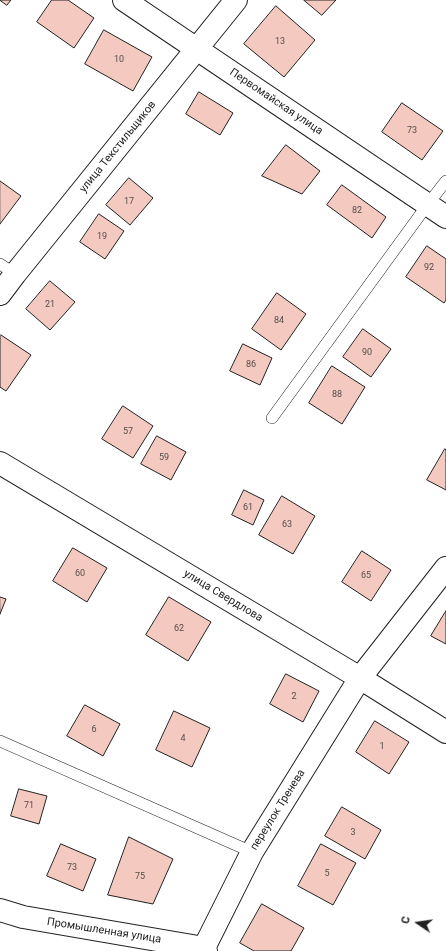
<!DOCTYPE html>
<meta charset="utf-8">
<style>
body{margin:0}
#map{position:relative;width:446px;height:951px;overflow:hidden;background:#fff;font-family:Roboto,sans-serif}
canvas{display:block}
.north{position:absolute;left:398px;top:903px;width:40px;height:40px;-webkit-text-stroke:3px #fff;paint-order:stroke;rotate:283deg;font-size:11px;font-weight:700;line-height:16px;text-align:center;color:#222}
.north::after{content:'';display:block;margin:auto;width:14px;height:18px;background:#222;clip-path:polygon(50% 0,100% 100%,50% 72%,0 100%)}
</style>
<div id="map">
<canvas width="446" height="951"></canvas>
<div class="north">С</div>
</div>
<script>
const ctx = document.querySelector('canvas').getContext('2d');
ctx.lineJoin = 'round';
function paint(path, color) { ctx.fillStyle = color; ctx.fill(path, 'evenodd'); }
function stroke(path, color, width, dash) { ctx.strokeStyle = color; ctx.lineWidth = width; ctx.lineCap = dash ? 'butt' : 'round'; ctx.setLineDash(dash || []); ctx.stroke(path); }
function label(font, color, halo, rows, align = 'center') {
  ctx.font = font + ' Roboto,sans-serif'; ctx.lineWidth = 3; ctx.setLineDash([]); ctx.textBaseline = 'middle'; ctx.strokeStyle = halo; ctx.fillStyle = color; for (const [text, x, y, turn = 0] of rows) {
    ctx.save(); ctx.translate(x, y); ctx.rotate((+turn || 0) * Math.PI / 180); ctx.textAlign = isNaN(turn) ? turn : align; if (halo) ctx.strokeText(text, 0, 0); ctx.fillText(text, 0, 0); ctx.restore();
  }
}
const building = new Path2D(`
 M0,0H11L7,5Z
 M52,0H68L94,18L74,48L37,22Z
 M304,0H336L322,15Z
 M276,6L315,40L284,77L244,44Z
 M104,30L152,57L133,91L85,64Z
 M199,92L233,113L220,135L186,114Z
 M402,103L443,131L422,160L382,132Z
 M286,145L320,171L302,194L262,176Z
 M129,178L153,198L130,225L106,205Z
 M0,181L21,196L0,224Z
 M342,185L386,217L372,238L327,205Z
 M99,214L124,231L105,259L80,242Z
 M427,246L446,259V300L444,303L406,277Z
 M50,281L75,302L50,330L26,309Z
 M277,293L306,314L281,350L252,329Z
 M363,329L391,349L371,377L343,357Z
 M1,335L31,355L6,391L0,387V336Z
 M243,344L272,358L260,385L230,371Z
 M332,366L365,387L342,424L309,403Z
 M123,406L153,426L133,458L102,439Z
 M157,436L186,452L171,480L141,464Z
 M445,449L446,450V490L427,480Z
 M244,490L264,500L253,525L232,515Z
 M282,496L315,516L293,554L259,535Z
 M73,548L107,568L87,602L53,581Z
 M362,551L391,570L371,601L342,582Z
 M0,597L6,599L0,614Z
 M169,597L211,622L188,661L146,635Z
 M446,611V644L431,636Z
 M286,674L319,691L303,722L270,704Z
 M85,705L120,724L103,756L67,736Z
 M174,711L210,728L192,767L156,750Z
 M375,721L409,742L389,774L356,752Z
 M19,789L47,796L39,824L11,816Z
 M342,807L381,830L365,859L325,836Z
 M129,837L173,859L153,904L108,895Z
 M61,844L96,859L83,891L47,876Z
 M321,844L356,863L333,905L298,886Z
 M262,904L304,928L291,951H254L240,943Z`);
const service = new Path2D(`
 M0,264L15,274
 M272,418L428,204L446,181
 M0,741L252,852`);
const minor = new Path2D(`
 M124,0L446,217
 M0,294L15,274L236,0
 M0,463L360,678L446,732
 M0,910L23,917L204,948L206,951
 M204,948L252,852L360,678L446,568`);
const numberNames = [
 ["13",280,42],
 ["10",119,60],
 ["73",412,131],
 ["17",129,202],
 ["82",357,211],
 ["19",102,237],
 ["92",429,268],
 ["21",50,305],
 ["84",279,321],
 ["90",367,353],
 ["86",251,365],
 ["88",337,395],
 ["57",128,432],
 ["59",164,458],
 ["61",248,508],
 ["63",287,525],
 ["60",80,574],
 ["65",366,576],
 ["62",179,629],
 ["2",294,697],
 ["6",94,730],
 ["4",183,739],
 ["1",382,747],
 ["71",29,806],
 ["3",353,833],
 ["73",72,868],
 ["5",327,874],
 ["75",140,877]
];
const streetNames = [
 ["Первомайская улица",276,102,34],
 ["улица Текстильщиков",118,147,-51],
 ["улица Свердлова",223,596,31],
 ["переулок Тренева",278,810,-58],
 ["Промышленная улица",104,931,9]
];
paint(building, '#f3c9c0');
stroke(building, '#222', 1);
stroke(service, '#222', 12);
stroke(minor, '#222', 24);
stroke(service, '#fff', 11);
stroke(minor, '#fff', 22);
label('9px', '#564c4a', null, numberNames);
label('11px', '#222', '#fff', streetNames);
</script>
